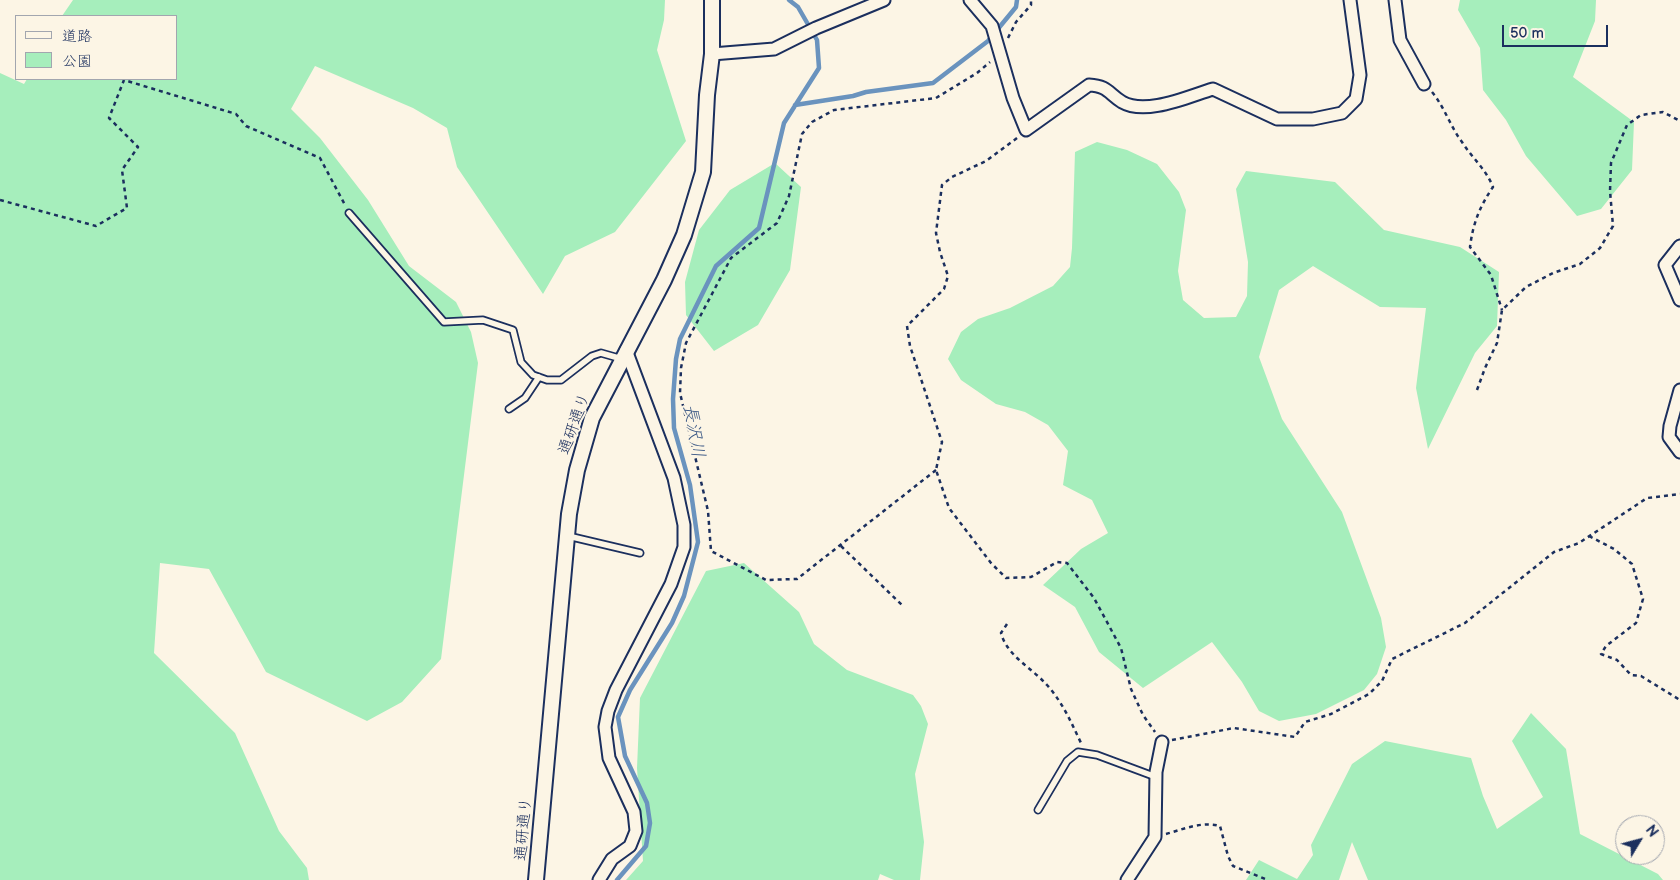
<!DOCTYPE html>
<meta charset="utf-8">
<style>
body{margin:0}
#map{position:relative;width:1680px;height:880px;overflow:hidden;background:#fcf5e5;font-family:"Balsamiq Sans","Klee One",sans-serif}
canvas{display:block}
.legend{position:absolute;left:15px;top:15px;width:162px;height:65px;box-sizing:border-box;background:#fcf5e5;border:1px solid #a2a6af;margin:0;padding:6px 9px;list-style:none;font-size:15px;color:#1b2f5e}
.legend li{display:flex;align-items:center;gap:10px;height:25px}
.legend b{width:25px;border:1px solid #a2a6af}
.north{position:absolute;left:1615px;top:815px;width:50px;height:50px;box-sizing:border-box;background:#fcf5e5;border:1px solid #a2a6af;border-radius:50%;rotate:53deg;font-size:14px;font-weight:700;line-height:20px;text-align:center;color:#1b2f5e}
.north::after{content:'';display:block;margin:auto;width:18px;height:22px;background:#1b2f5e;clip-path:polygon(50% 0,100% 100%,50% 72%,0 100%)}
.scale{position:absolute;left:1502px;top:25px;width:106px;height:22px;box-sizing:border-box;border:2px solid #1b2f5e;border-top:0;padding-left:6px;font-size:15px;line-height:18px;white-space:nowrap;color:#1b2f5e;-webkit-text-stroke:4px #fcf5e5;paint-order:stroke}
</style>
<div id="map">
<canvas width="1680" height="880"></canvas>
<ul class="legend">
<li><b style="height:6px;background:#fcf5e5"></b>道路</li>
<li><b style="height:14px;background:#a6eebc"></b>公園</li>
</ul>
<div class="north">N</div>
<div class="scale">50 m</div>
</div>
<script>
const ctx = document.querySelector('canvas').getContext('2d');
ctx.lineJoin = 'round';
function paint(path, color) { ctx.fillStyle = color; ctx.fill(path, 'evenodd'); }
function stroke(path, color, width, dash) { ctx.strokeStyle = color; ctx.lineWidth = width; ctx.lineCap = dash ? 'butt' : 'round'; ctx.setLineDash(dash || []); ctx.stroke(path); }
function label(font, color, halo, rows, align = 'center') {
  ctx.font = font + ' "Balsamiq Sans","Klee One",sans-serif'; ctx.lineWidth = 4; ctx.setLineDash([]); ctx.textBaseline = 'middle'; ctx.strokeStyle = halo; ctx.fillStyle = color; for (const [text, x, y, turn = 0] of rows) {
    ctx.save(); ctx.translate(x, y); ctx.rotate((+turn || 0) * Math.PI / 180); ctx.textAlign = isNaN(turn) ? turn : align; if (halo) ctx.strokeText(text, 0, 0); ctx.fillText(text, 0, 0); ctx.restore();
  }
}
const green = new Path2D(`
 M73,0H665L664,20L657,50L686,141L615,232L565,256L543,294L457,167L447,128L413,108L315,66L291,109L320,138L368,200L409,266L456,302L471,332L478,363L441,659L402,702L367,721L266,672L209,569L160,563L154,653L235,733L279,831L307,868L309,880H0V73L24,84L27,79H176V16H62Z
 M1460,0H1596L1595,21L1573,77L1634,122L1632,170L1601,209L1577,216L1526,156L1506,120L1483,90L1480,48L1458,10Z
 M1097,142L1127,150L1157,164L1179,192L1186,210L1178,271L1183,300L1204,318L1236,317L1247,296L1248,262L1236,189L1246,171L1335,182L1384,230L1460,247L1499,272L1497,326L1475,353L1428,449L1416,388L1426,308L1380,307L1313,266L1279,290L1259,357L1282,419L1342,512L1381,618L1386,647L1377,674L1364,690L1316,714L1279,721L1259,711L1242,682L1212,642L1143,688L1099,652L1075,607L1043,585L1081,549L1108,533L1092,500L1063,485L1068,451L1048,425L1025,412L996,404L961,380L948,359L961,332L978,319L1010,308L1053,286L1070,267L1072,248L1075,152Z
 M775,163L801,187L790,270L758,325L714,351L686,315L685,282L699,230L730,190Z
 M744,563L799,612L814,644L847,670L913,695L921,706L928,724L915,774L924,842L920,880H894L880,874L878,880H626L643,861L637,768L640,698L706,571Z
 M1531,713L1566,749L1580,834L1658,874L1663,880H1368L1352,842L1339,880H1246L1259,860L1297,879L1313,855L1311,845L1352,764L1385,741L1471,758L1483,796L1497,829L1543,797L1512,741Z`);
const stream = new Path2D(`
 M795,105L853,96L866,92L933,83L988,41L1016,7L1017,0
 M617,880L646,846L650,823L647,803L625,756L618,717L630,690L672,623L684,596L698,542L690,485L674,428L673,399L676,359L680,339L716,266L759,228L784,123L819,68L817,40L798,7L789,0`);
const path = new Path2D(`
 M1008,38L1016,22L1031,5V0
 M1432,92C1445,108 1450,126 1462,142C1472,158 1486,169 1493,187C1480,206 1473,223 1470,247L1491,275L1502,310
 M1017,138L986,161L952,177L942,185L936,233L940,252L948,276L944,289L907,326L910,346L942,442L936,470L949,508L991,563L1006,578L1031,577L1057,562L1067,563L1094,598L1121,648L1131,689L1143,715L1155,732
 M0,200L96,226L127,208L122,170L138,147L109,118L124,80L236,114L246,126L320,158L345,205
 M1477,390L1485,368L1497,343L1502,310L1526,287L1553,273L1580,264L1600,248L1613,226L1610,191L1611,163L1627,125L1641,115L1663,112L1680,121
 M936,470L797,579L766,580L711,551L708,511L680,393L681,368L686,343L731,258L777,223L789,196L802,134L812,122L834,110L936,98L977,73L990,62
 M1589,536L1614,549L1632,564L1643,599L1636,623L1606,646L1601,654L1617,660L1631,675L1641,676L1680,700
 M841,546L904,607
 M1007,624L1001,633C1007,656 1032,668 1047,685C1063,703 1071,722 1081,743
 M1172,740L1234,728L1295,737L1305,722L1331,714L1369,694L1382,681L1392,659L1465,623L1554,552L1579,543L1647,498L1680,494
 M1166,834C1184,829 1202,821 1220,826L1228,856L1233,866L1268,880`);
const service = new Path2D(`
 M349,213L444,322L483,320L513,330L521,362L533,375L547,380H561L592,356L601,353L622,359
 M509,409L525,398L539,377
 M568,536L640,553
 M1038,810L1067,761L1078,752L1097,755L1156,777`);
const minor = new Path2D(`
 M970,0L992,26L1013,98L1026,130L1089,85C1108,86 1108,93 1122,102C1146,116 1189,96 1213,89L1277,119H1313L1342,113L1356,99L1360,75L1350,0
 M1395,0L1400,40L1424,84
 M712,54L774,49L816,28L884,0
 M1680,246L1665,265L1680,300
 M1680,390L1670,426L1669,437L1680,452
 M599,880L612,859L630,846L636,831L634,812L609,758L605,727L608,711L616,690L671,584L684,547V525L674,478L626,350
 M1127,880L1155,837L1156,772L1162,742`);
const tertiary = new Path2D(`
 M536,880L569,514L577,470L592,418L664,280L684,235L703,172L707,95L712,54V0`);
const streetNames = [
 ["通研通り",575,424,-70],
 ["通研通り",524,829,-85]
];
const waterNames = [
 ["長沢川",693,431,80]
];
paint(green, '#a6eebc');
stroke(stream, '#6a93be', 4.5);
stroke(service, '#1b2f5e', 9);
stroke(minor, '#1b2f5e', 15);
stroke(tertiary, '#1b2f5e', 18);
stroke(path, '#1b2f5e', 2.5, [4, 4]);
stroke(service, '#fcf5e5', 5.5);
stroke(minor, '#fcf5e5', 11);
stroke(tertiary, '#fcf5e5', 14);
label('16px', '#1b2f5e', '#fcf5e5', streetNames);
label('italic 18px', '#3c5986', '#fcf5e5', waterNames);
</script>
